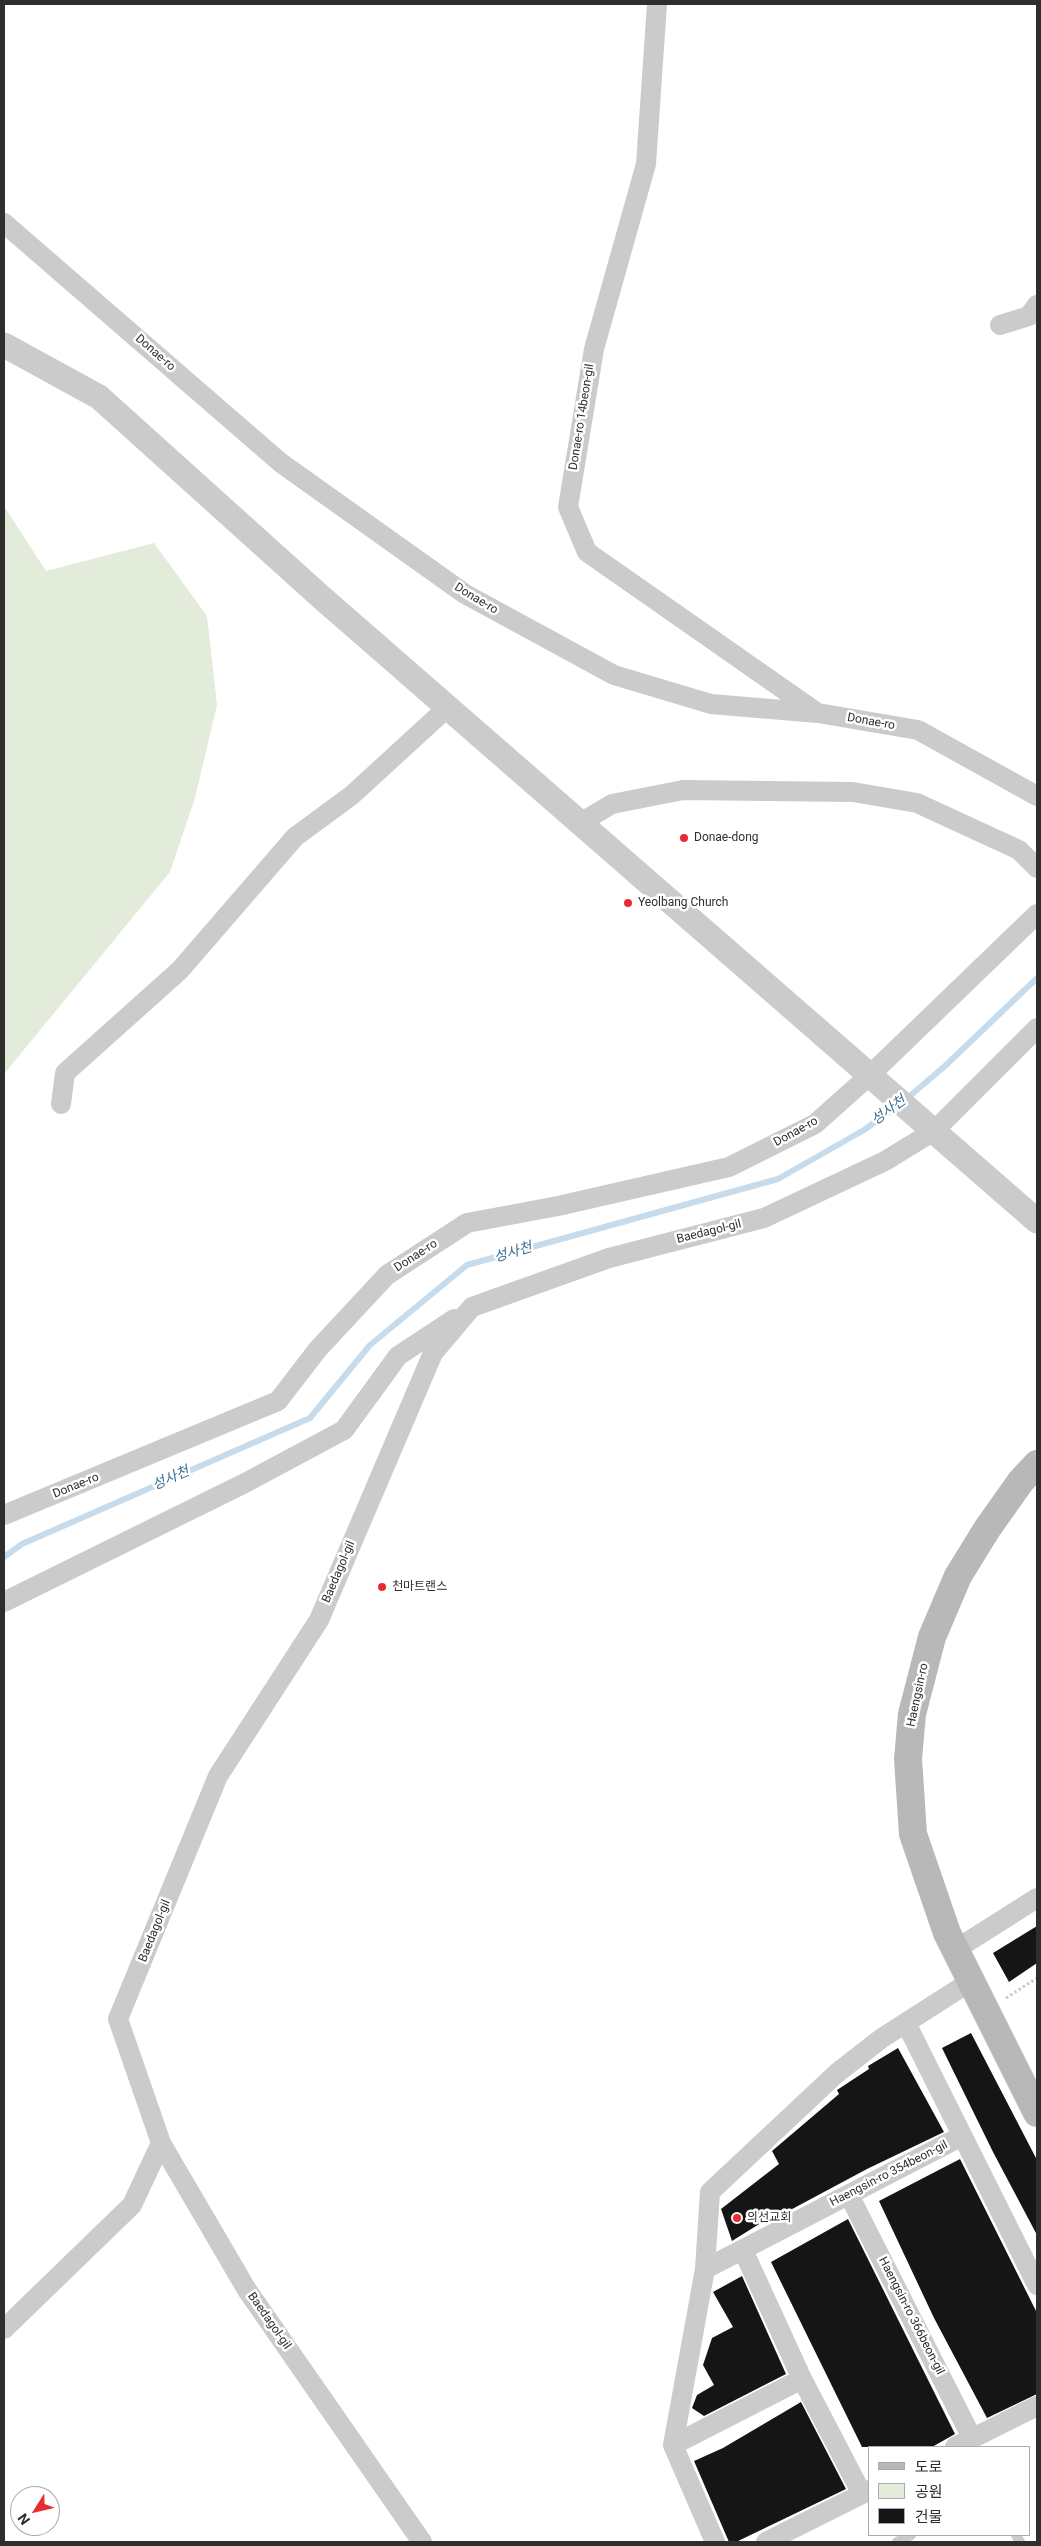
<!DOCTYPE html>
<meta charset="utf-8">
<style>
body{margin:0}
#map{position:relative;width:1041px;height:2546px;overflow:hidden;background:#fff;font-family:Roboto,"Noto Sans KR",sans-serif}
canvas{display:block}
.frame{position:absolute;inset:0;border:5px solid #2e2e2e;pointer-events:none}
.legend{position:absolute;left:868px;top:2446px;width:162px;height:90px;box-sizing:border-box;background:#fff;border:1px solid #ababab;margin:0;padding:6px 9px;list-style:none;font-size:15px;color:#2e2e2e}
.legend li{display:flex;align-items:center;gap:10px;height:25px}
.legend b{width:25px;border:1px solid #ababab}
.north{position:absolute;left:10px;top:2486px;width:50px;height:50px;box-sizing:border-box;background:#fff;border:1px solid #ababab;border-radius:50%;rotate:234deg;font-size:14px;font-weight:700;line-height:20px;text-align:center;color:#2e2e2e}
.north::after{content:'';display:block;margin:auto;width:18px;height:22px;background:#e92b34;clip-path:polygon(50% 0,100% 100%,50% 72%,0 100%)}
</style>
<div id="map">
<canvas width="1041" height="2546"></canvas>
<div class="frame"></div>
<ul class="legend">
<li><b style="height:6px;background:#b8b8b8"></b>도로</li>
<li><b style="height:14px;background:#e3ecdb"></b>공원</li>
<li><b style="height:14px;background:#151515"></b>건물</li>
</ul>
<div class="north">N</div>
</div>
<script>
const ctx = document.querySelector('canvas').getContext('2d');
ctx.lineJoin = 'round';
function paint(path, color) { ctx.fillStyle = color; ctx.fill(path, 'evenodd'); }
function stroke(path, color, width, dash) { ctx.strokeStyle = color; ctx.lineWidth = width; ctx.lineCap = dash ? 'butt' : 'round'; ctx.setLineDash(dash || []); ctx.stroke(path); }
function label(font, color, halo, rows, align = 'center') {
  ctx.font = font + ' Roboto,"Noto Sans KR",sans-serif'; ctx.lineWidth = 5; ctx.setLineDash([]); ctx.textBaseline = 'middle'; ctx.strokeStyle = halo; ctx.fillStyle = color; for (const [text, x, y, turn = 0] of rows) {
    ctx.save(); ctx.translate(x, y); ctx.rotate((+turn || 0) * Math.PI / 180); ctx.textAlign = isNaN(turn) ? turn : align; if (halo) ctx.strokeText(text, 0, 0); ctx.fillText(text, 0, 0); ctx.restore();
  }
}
const green = new Path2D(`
 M4,506L46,571L154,543L207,616L217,705L195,798L170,872L4,1074Z`);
const stream = new Path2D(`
 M905,1100L945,1066L1037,978
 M4,1557L22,1544L310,1418L370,1345L467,1265L778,1179L864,1130L897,1106`);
const building = new Path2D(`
 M1037,1926V1963L1009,1982L993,1953Z
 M971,2033L1037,2160V2235L993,2152L942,2048Z
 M898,2048L944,2132L867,2169L766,2223L764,2221L732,2241L721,2209L779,2164L772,2151L839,2094L837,2090L869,2069L868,2066Z
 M960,2159L1037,2313V2394L987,2418L934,2318L879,2201Z
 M848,2219L955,2434L932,2447H862L771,2262Z
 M742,2276L786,2374L704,2416L692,2408L697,2395L714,2385L703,2365L712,2338L733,2327L713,2292Z
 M801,2402L846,2489L736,2542H729L694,2461L723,2448Z`);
const path = new Path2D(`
 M1006,1998L1037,1978`);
const service = new Path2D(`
 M1016,2535L1020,2542
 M897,2542L911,2535`);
const minor = new Path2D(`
 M657,4L646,164L594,349L568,507L587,552L816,712
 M4,223L281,463L465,594L614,675L711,704L818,713L918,730L1037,796
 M1000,325L1029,316L1037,305
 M580,823L612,804L683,790L853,792L917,803L1019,850L1037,868
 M61,1104L65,1073L180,970L295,837L352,795L448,707
 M4,1515L278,1401L318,1349L387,1275L467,1223L558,1206L729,1167L815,1124L870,1075L1037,914
 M4,1602L245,1483L344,1430L398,1356L454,1319
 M955,1950L1037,1898
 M906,2023L1037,2285
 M849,2195L972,2438
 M743,2250L802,2379L862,2494
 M705,2269L962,2136
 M4,2329L132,2205L161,2143
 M673,2445L802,2379
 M955,2447L1037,2406
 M422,2542L247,2290L161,2143L118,2019L218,1776L319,1620L433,1353L472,1307L609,1258L764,1218L885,1161L934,1131L1037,1028
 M715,2542L673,2445L705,2269L710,2192L837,2073L882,2038L971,1981
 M766,2542L870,2490`);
const tertiary = new Path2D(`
 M4,345L99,397L321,597L1037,1221`);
const secondary = new Path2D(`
 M1037,1464L1021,1481L987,1529L958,1576L932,1637L912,1714L908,1759L913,1834L947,1933L1037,2113`);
const markers = [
 [684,838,5,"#e92b34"],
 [628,903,5,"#e92b34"],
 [382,1587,5,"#e92b34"],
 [737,2218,5,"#e92b34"]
];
const streetNames = [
 ["Donae-ro",155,353,41],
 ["Donae-ro 14beon-gil",582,417,-81],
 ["Donae-ro",476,599,31],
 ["Donae-ro",871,722,10],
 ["Donae-ro",796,1132,-29],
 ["Baedagol-gil",709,1232,-14],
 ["Donae-ro",416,1256,-33],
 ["Donae-ro",76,1486,-22],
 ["Baedagol-gil",339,1572,-67],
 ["Haengsin-ro",918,1695,-78],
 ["Baedagol-gil",155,1931,-68],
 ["Haengsin-ro 354beon-gil",889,2174,-27],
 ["Haengsin-ro 366beon-gil",911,2316,63],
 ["Baedagol-gil",269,2321,55]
];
const poiNames = [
 ["Donae-dong",694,838],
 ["Yeolbang Church",638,903],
 ["천마트랜스",392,1587],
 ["의선교회",747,2218]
];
const waterNames = [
 ["성사천",889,1111,-36],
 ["성사천",513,1253,-16],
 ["성사천",171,1479,-24]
];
paint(green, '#e3ecdb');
stroke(stream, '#c6dcec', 6);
paint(building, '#151515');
stroke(path, '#cbcbcb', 3, [2.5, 2.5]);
stroke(service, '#cbcbcb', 10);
stroke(minor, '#cbcbcb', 20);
stroke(tertiary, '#cbcbcb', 25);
stroke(secondary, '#b8b8b8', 28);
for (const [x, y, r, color] of markers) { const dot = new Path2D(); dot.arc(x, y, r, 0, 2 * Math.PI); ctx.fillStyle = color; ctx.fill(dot); stroke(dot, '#fff', 2); }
label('12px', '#2e2e2e', '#fff', streetNames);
label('12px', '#2e2e2e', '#fff', poiNames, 'left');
label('italic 14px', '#3a6d92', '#fff', waterNames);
</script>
